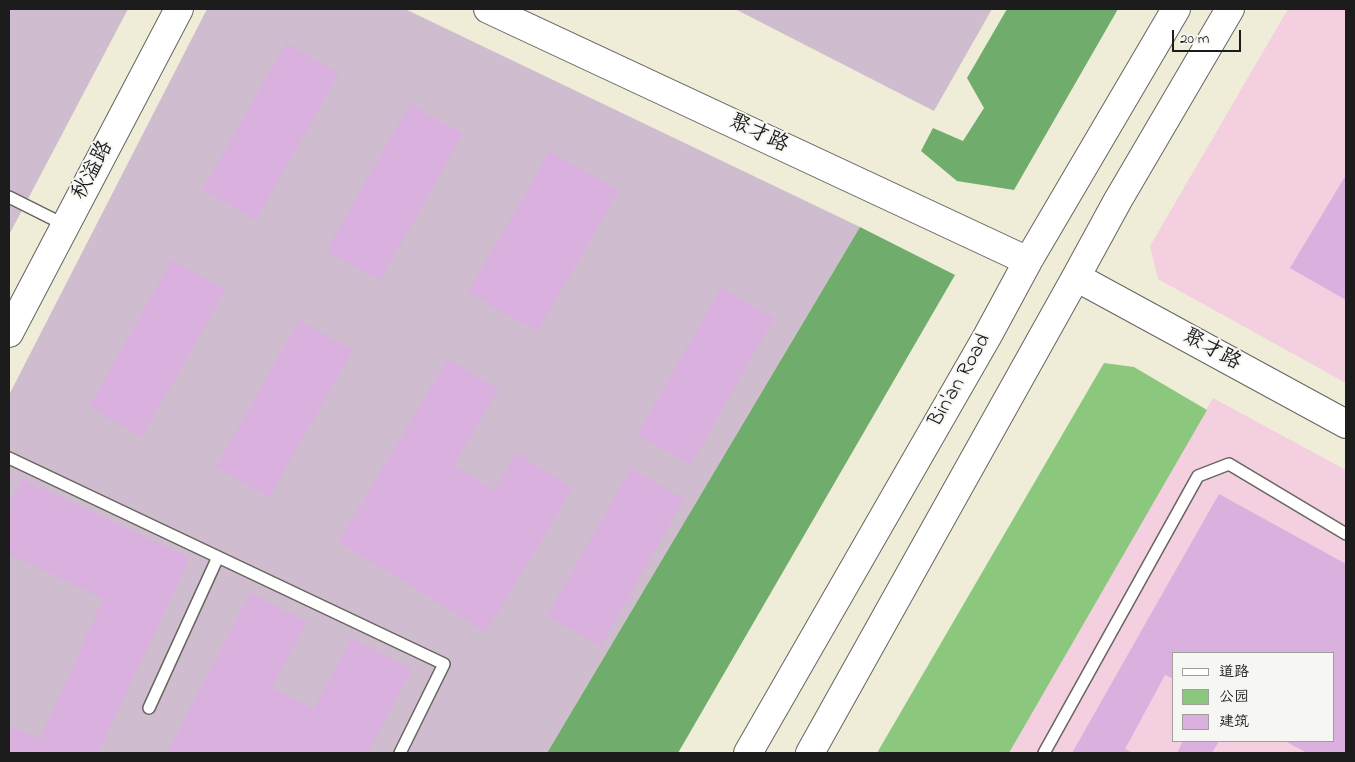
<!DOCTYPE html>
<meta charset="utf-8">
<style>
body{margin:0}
#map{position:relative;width:1355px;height:762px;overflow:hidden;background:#efecd8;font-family:"Indie Flower","LXGW WenKai TC",sans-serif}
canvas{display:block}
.frame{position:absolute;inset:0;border:10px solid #1c1c1c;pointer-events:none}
.legend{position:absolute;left:1172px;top:652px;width:162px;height:90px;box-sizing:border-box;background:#f6f6f2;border:1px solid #9f9f9c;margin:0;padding:6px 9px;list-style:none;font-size:15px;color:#1c1c1c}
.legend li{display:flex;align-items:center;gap:10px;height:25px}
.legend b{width:25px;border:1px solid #9f9f9c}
.scale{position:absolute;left:1172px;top:30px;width:69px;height:22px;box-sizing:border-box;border:2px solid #1c1c1c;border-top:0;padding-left:6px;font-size:15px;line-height:18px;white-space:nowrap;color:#1c1c1c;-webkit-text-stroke:4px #f6f6f2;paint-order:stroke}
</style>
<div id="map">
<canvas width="1355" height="762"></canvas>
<div class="frame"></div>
<ul class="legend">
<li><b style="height:6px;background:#fff"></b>道路</li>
<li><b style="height:14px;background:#8bc87d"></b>公园</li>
<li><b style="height:14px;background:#d9b0de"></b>建筑</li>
</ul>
<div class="scale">20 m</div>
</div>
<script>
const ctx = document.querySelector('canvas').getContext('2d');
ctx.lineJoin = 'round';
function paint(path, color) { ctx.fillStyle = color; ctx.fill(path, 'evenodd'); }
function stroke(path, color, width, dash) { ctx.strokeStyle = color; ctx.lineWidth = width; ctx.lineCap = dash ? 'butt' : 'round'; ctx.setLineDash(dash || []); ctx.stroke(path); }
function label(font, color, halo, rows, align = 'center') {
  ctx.font = font + ' "Indie Flower","LXGW WenKai TC",sans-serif'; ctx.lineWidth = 4; ctx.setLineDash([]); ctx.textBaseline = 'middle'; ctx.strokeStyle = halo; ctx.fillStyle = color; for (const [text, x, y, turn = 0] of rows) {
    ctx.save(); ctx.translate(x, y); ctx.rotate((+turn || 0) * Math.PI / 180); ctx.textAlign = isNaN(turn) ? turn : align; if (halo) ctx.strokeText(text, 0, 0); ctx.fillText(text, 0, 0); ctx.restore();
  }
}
const built = new Path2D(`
 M1288,9H1346V383L1158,279L1150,246Z
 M1213,398L1346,470V753H1009ZM1174,653H1334V741H1174Z`);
const industrial = new Path2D(`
 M9,9H128L9,235Z
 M207,9H405L860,227L547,753H9V395Z
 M735,9H992L934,111Z`);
const green = new Path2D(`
 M1104,363L1134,367L1207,410L1009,753H877Z`);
const forest = new Path2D(`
 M1007,9H1118L1014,190L957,181L921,151L933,128L963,141L984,108L967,78Z
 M860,227L955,275L678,753H547Z`);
const building = new Path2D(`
 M286,43L339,73L256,220L202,190Z
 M410,104L463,134L380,281L326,251Z
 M550,151L619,191L537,332L468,292Z
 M1346,175V300L1290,268Z
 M172,260L226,290L142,437L89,407Z
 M721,288L774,318L691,465L637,435Z
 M299,320L353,350L269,498L216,467Z
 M448,359L499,390L454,465L494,490L516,453L573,488L486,632L338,542Z
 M631,468L684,499L601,646L547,616Z
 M22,479L190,558L98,753H9V726L40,739L103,599L9,553V504Z
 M1219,494L1346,564V753H1307L1285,741H1334V653H1174V679L1165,675L1125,749L1133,753H1072Z
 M250,593L307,622L272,688L314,709L351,638L412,669L368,753H167Z
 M1183,741H1219L1212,753H1177Z`);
const lane = new Path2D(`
 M9,197L65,225
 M9,458L444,664L400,753
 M149,708L218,557
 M1044,753L1198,476L1229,464L1346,534`);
const secondary = new Path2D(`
 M488,9L1028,261
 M1076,277L1346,424
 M9,333L179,9
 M748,753L988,335L1028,261L1176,9
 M810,753L1076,277L1118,200L1230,9`);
const streetNames = [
 ["聚才路",758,135,25],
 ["秋溢路",94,171,-62],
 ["聚才路",1211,351,29],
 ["Bin'an Road",961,381,-60]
];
paint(built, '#f3cfe0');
paint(industrial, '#cfbdcf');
paint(green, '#8bc87d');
paint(forest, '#70ac6c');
paint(building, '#d9b0de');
stroke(lane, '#66655e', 14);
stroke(secondary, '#66655e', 30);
stroke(lane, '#fff', 11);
stroke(secondary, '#fff', 28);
label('21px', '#1c1c1c', '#f6f6f2', streetNames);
</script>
